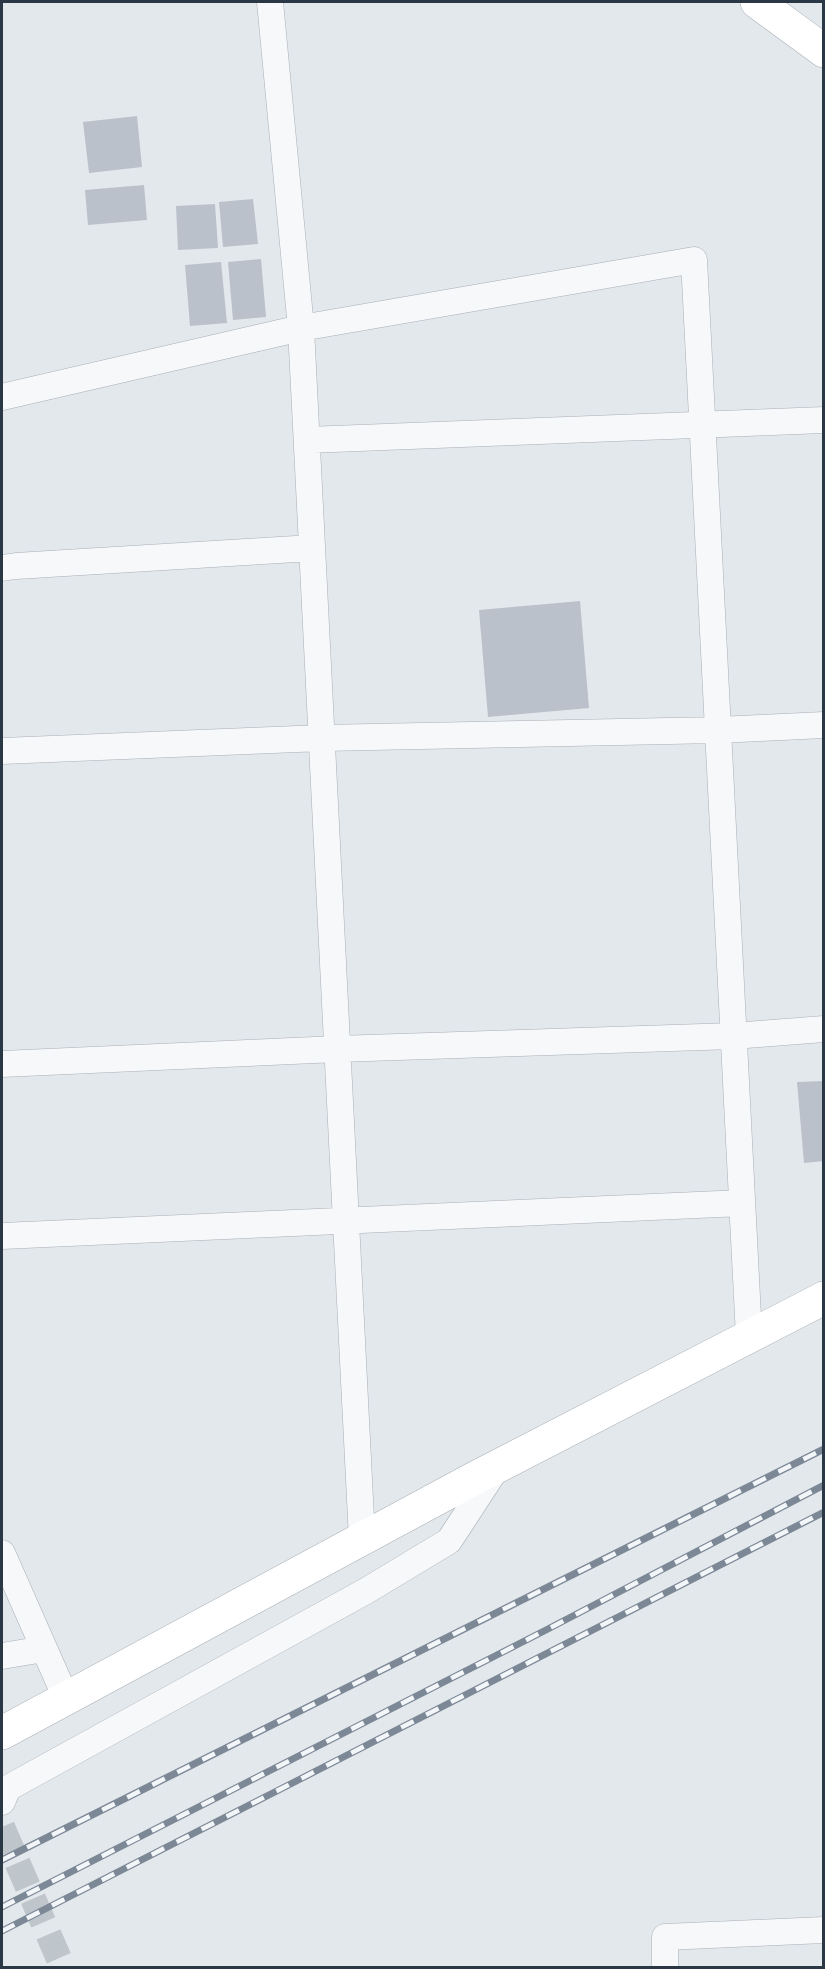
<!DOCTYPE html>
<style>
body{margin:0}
#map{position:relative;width:825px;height:1969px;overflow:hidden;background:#e3e8ec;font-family:Roboto,sans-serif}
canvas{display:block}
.frame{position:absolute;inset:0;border:3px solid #2a3745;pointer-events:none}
</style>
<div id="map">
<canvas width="825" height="1969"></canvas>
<div class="frame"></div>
</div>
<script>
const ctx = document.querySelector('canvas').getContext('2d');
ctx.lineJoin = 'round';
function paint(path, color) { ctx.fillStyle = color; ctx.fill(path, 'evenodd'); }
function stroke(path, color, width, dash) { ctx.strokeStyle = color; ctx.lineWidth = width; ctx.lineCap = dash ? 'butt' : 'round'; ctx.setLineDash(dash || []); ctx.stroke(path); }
const building = new Path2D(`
 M137,116L142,167L89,173L83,122Z
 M144,185L147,220L88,225L85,190Z
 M253,199L258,244L223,247L219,202Z
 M215,204L218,248L178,250L176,206Z
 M261,259L266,317L233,320L228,262Z
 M221,262L227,323L190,326L185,265Z
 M580,601L589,708L488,717L479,610Z
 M824,1081V1161L804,1163L797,1082Z`);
const streetTunnel = new Path2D(`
 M2,1827L63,1968`);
const street = new Path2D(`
 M270,2L301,328L362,1539
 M2,397L301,328L694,260L749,1336
 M307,440L824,420
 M2,568L16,566L312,548
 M2,751L322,738L718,730L824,725
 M2,1064L337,1049L733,1036L824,1029
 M2,1236L742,1203
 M2,1553L66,1698
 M2,1656L44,1649
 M2,1802L8,1788L366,1591L449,1541L498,1466
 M665,1968V1937L824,1930`);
const secondary = new Path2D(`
 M757,2L824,51
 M2,1733L475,1478L824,1298`);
const rail = new Path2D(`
 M2,1860L824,1449
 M2,1907L546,1630L824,1485
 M2,1931L824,1512`);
paint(building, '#bac1ca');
stroke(streetTunnel, '#bec5cb', 26, [26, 13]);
stroke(street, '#a8afb7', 27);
stroke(secondary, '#a8afb7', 34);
stroke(street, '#f6f8fa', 26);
stroke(secondary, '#fff', 33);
stroke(rail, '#7c8896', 7);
stroke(rail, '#f3f6f9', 4.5, [14]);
</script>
